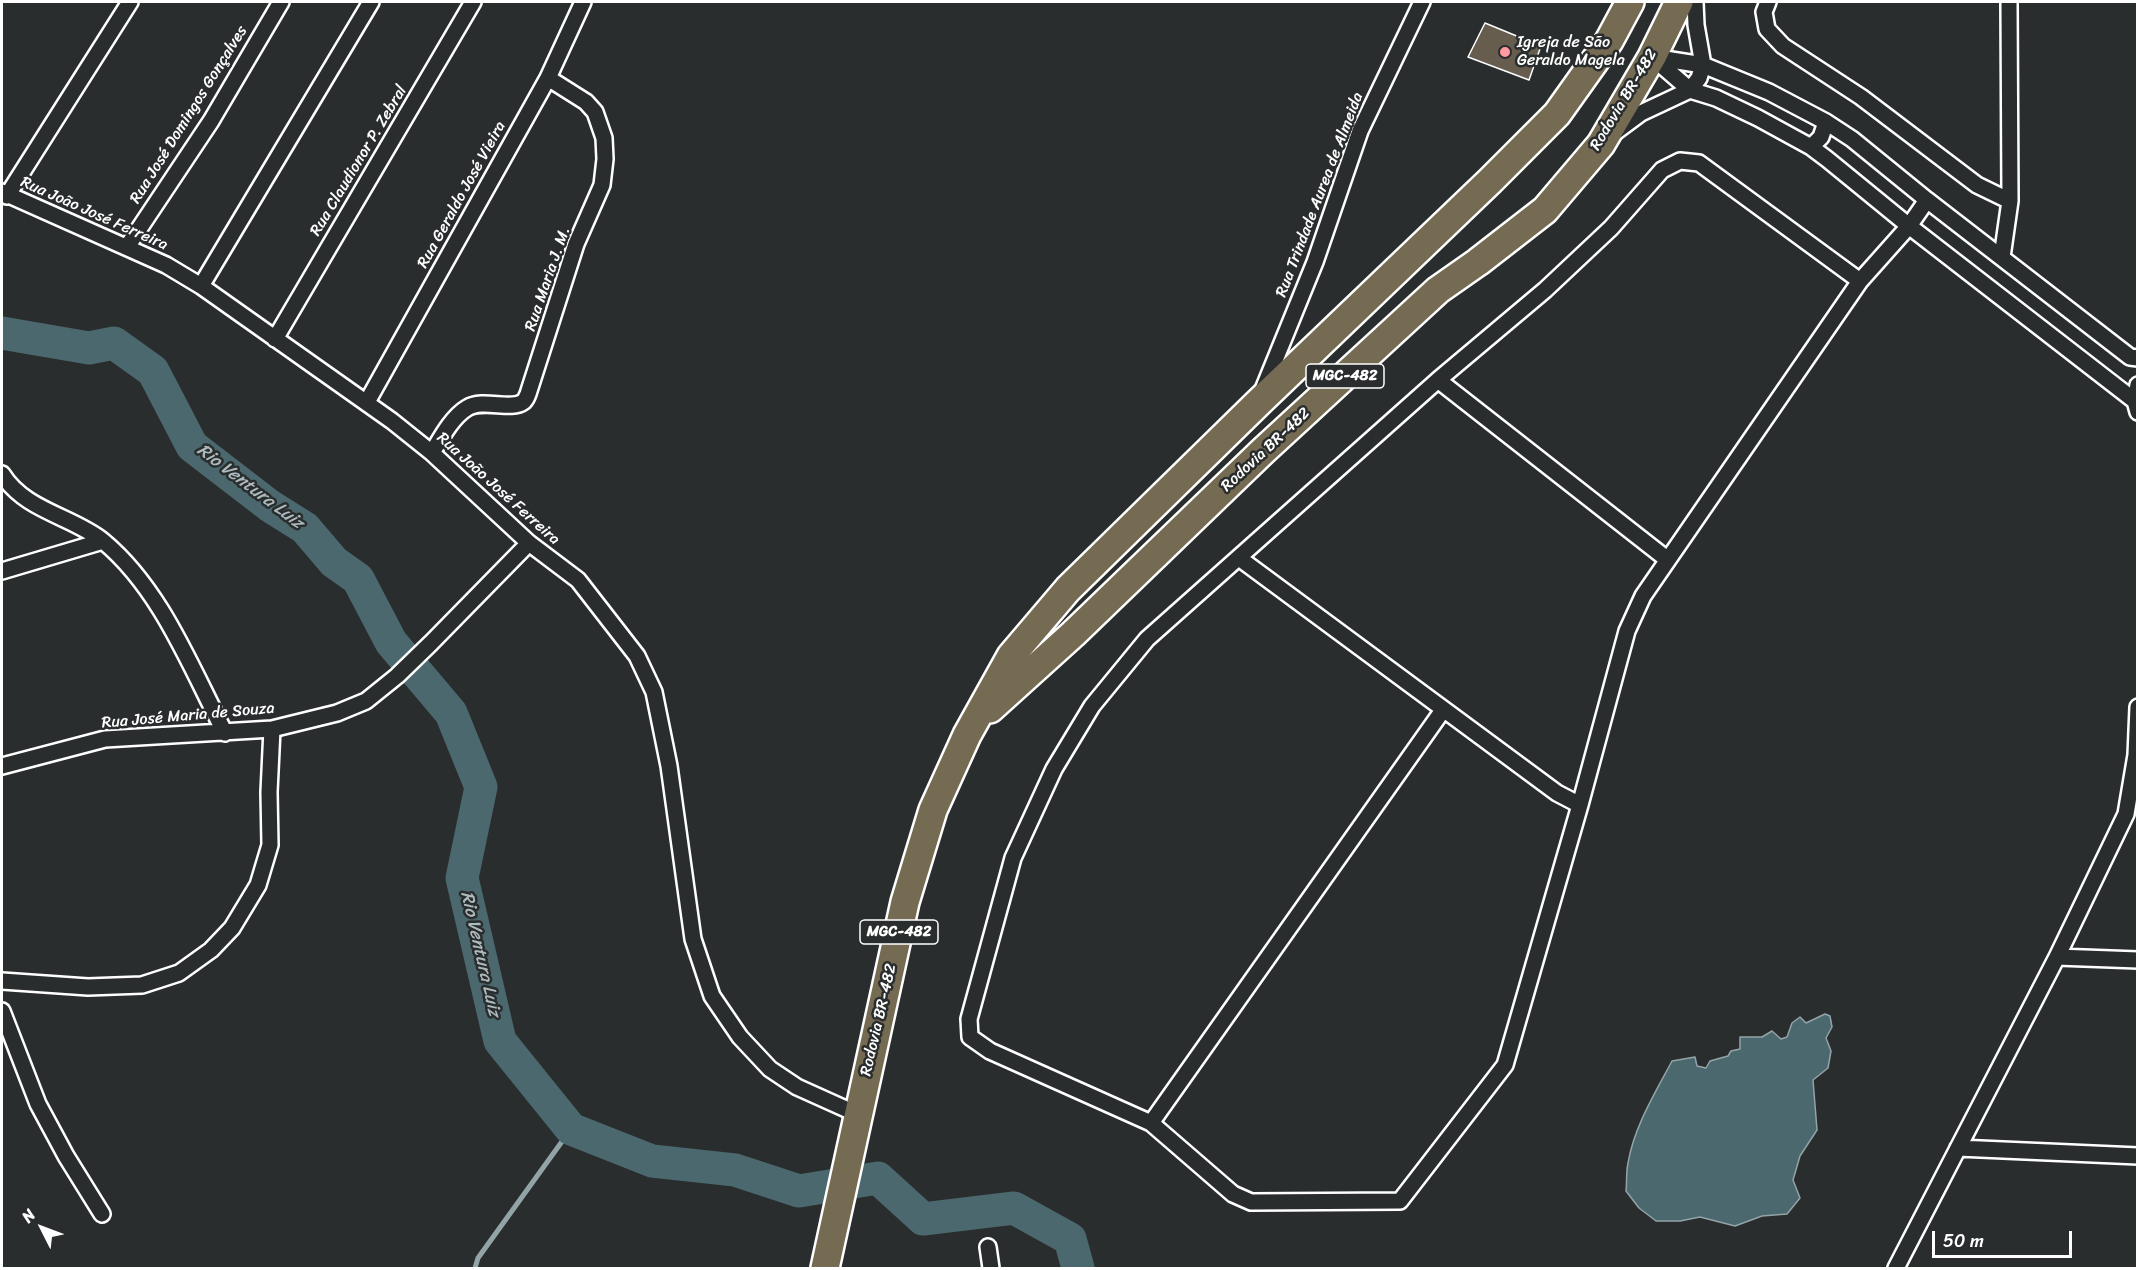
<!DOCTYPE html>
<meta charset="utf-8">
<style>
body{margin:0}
#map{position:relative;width:2139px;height:1270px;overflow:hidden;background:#2a2d2e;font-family:Sriracha,sans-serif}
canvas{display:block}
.frame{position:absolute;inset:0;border:3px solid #fff;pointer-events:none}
.north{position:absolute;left:12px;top:1198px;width:60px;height:60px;-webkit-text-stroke:4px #2a2d2e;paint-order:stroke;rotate:312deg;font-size:16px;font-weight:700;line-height:24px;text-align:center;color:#fff}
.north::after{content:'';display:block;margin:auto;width:21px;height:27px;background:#fff;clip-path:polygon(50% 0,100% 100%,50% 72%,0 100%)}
.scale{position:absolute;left:1932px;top:1231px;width:140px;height:27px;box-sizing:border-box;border:3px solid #fff;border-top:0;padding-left:8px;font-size:18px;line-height:21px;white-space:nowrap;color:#fff;-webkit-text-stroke:4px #2a2d2e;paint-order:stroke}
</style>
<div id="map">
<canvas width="2139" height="1270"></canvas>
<div class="frame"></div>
<div class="north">N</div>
<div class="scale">50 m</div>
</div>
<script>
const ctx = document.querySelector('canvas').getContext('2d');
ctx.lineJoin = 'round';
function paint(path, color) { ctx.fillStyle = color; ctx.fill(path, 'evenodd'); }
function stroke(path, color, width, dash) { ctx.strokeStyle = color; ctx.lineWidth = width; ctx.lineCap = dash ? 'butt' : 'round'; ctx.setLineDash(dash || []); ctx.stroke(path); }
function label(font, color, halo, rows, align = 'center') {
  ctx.font = font + ' Sriracha,sans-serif'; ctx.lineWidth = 5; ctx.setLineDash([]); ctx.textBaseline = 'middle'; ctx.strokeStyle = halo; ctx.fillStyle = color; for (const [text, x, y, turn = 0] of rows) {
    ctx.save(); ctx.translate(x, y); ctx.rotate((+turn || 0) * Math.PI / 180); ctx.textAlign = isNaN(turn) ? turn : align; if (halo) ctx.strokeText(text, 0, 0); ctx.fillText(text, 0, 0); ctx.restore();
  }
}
const water = new Path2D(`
 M1825,1014L1830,1016L1832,1027L1826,1038L1831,1051L1828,1068L1813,1080L1817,1130L1800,1156L1793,1180L1800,1198L1787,1214L1762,1216L1735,1226L1700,1217L1680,1221H1656L1639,1208L1626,1191C1627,1182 1626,1172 1628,1163C1634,1127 1655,1093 1672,1061L1695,1057L1697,1066L1706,1068L1710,1061L1728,1056L1731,1051L1740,1049V1037H1762L1772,1031L1781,1039L1787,1037L1792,1023L1800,1017L1806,1023Z`);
const stream = new Path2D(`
 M475,1268L478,1258L571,1129`);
const river = new Path2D(`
 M2,333L89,348L114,343L153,371L192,446L270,506L305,528L334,562L358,579L391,642L451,713L481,787L462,878L500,1041L571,1129L652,1161L735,1170L799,1191L878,1178L923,1219L1014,1208L1070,1239L1078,1268`);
const building = new Path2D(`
 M1485,23L1541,46L1529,80L1468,57Z`);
const street = new Path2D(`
 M1768,2L1764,12L1767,29L1783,46L1861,97L1977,185L2010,201
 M1652,57L1690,90L1716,98L1758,118L1811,147L1827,159L1909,226L2135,401
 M1652,57L1703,65L1769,92L1826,122L1852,139L1927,200L2130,357L2138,358
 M1614,133L1641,113L1690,90L1699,78L1703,65L1696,25L1695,2
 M1811,147L1821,137L1826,122
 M2,192L166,265L201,286L392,421L432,453L529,543L578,580L637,656L654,692L669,766L693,939L712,996L740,1037L770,1069L797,1087L857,1114
 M7,196L130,2
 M127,247L211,121L281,2
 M2002,257L2010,201L2009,2
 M1860,281L1699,163L1680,161L1662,170L1611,228L1545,290L1438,380L1147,639L1092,706L1054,769L1013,858L969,1019L970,1037L990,1051L1151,1123L1233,1194L1251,1202L1400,1201L1505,1065L1580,805L1627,631L1643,596L1860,281L1909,226L1927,200
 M201,286L371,2
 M275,339L473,2
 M1438,380L1668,560
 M2138,385L2135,401L2138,412
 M1262,392L1315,262L1360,131L1422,2
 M367,402L548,78L583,2
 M432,453C441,438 452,417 467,408C483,398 511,411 523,402C526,400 527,396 528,394L576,244L602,185L605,159L604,138L595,112L586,102L548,78
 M2,474C25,511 72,516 103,541C161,589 191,668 225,733
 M1239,558L1557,793L1580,805
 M2,571L103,541
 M2,766L105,739L272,729L337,713L366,701L397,676L431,643L529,543
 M2057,957L2138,960
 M2,981L88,987L142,985L179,973L211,950L232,928L258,885L270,845L269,792L272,729
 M2,1011L38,1104L66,1156L102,1214
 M1151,1123L1443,710
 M1958,1148L2138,1156
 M988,1247L991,1268
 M1896,1268L2057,957L2126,814L2136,755L2138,707`);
const highway = new Path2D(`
 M990,709L1073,634L1263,451L1438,290L1478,262L1545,210L1601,144L1652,57L1679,2
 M825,1268L905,902L933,810L967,735L1011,656L1068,589L1258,403L1490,181L1557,114L1609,41L1630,2`);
const markers = [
 [1505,52,6,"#ff9aa2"]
];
const shields = [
 [1345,376,78],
 [899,932,78]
];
const shieldNames = [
 ["MGC-482",1345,376],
 ["MGC-482",899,932]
];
const poiNames = [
 ["Igreja de São",1517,43],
 ["Geraldo Magela",1517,61]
];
const streetNames = [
 ["Rodovia BR-482",1624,100,-59],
 ["Rua José Domingos Gonçalves",189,115,-58],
 ["Rua Claudionor P. Zebral",359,161,-59],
 ["Rua Geraldo José Vieira",462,195,-61],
 ["Rua Trindade Aurea de Almeida",1320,195,-69],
 ["Rua João José Ferreira",94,214,24],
 ["Rua Maria J. M.",548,279,-71],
 ["Rodovia BR-482",1266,450,-43],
 ["Rua João José Ferreira",498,489,42],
 ["Rua José Maria de Souza",188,716,-5],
 ["Rodovia BR-482",879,1020,-77]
];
const waterNames = [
 ["Rio Ventura Luiz",250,487,37],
 ["Rio Ventura Luiz",480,954,77]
];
paint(water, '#4b686e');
stroke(water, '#93a4a8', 1.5);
stroke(stream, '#93a4a8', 5);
stroke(river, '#4b686e', 33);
paint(building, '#665d4e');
stroke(building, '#fff', 1.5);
stroke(street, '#fff', 20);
stroke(highway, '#fff', 32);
stroke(street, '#2a2d2e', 15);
stroke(highway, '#746b52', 27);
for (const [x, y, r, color] of markers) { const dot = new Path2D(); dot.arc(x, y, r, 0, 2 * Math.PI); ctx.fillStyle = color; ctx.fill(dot); stroke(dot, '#2a2d2e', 2); }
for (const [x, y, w] of shields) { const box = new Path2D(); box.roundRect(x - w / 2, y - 12, w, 24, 4.5); ctx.fillStyle = '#2a2d2e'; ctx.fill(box); stroke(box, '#fff', 1.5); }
label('bold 15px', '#fff', null, shieldNames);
label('16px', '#fff', '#2a2d2e', poiNames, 'left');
label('16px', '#fff', '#2a2d2e', streetNames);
label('italic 18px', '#aebbbe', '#2a2d2e', waterNames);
</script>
